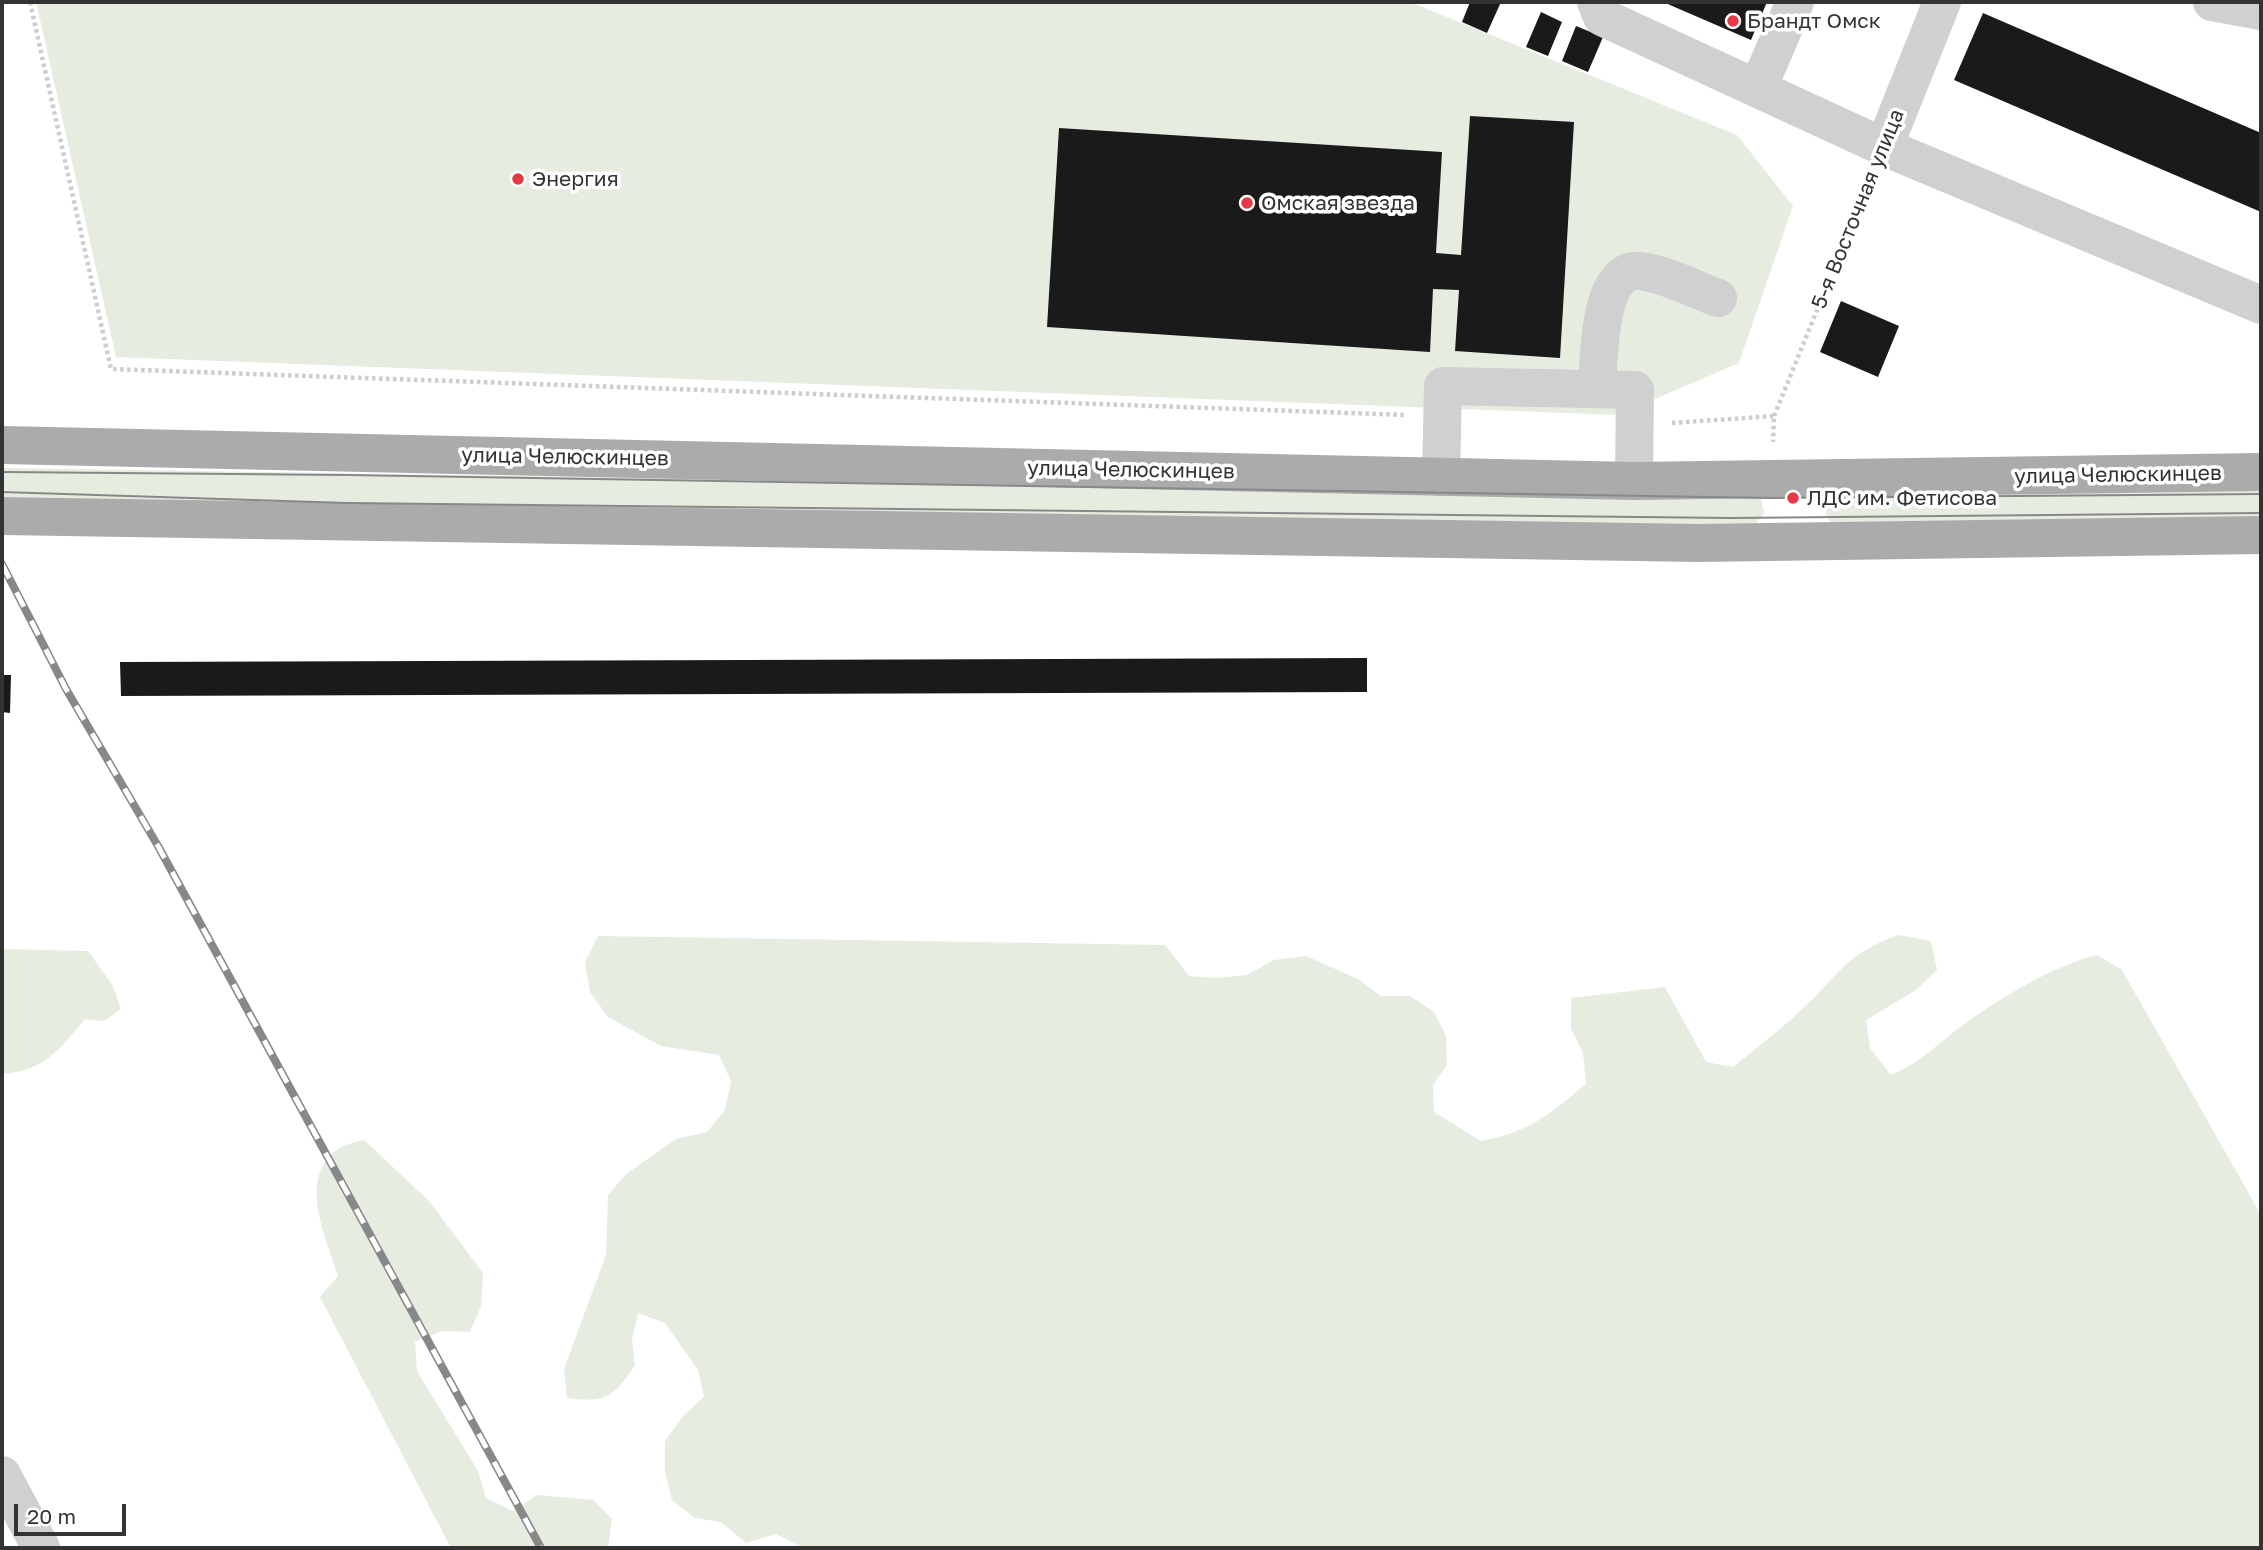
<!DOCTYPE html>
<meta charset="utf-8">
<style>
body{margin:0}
#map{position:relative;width:2263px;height:1550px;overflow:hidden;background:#fff;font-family:"Golos Text",sans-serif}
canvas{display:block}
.frame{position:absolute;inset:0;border:4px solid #333;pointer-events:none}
.scale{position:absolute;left:14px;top:1504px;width:112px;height:32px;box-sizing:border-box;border:4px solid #333;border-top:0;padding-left:9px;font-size:21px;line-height:24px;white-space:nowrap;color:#333;-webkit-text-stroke:5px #fff;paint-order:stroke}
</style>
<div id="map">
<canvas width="2263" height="1550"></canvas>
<div class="frame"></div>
<div class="scale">20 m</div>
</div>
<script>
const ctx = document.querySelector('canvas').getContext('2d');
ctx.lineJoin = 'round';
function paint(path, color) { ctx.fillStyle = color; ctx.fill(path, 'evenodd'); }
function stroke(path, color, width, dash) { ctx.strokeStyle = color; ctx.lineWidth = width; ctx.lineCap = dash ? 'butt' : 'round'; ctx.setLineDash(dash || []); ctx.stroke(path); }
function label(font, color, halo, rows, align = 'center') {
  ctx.font = font + ' "Golos Text",sans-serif'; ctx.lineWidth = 7; ctx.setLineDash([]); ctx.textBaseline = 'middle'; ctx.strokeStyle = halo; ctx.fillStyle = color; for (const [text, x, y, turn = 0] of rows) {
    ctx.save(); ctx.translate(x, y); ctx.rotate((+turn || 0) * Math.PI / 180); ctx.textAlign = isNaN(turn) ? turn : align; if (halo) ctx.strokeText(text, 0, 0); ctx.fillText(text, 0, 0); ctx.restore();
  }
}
const green = new Path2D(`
 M36,2H1410L1737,135L1793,206L1739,363L1618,415L116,357Z
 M2,468L1760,495L1764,513L1755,524L1711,525L2,497Z
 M2261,490V518L1831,523L1826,515L1827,503L1842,495Z
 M1898,935L1931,941L1937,970L1916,990L1866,1020L1870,1048L1891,1075C1924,1061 1939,1042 1967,1022C2000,998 2057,964 2097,955L2122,970L2261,1215V1548H803L776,1534L746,1543L721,1522L695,1518L672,1500L665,1472V1441L683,1416L704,1397L698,1370L665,1323L638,1313L632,1340L635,1365C613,1398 606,1403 567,1398L564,1369L606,1255L608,1195L626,1174L676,1139L707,1132L725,1110L731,1081L719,1055L661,1046L608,1017L590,992L585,962L598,936L1165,945L1189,976L1217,978L1247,975L1274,960L1306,956L1358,979L1381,996H1410L1434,1012L1446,1036L1447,1065L1433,1085L1434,1112L1481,1141C1528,1133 1551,1113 1586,1084L1583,1053L1571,1029V998L1665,987L1706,1062L1733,1067C1755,1049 1779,1031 1800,1011C1839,976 1843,955 1898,935Z
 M2,949L88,951L113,986L121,1009L104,1021L85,1019C59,1050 44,1071 2,1074Z
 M364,1140L429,1201L483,1273L481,1306L470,1332L442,1331L415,1342L417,1371L478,1471L486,1498L513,1511L537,1495L593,1500L612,1519L608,1548H451L320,1297L338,1276C327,1239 296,1178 338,1149C345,1144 356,1142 364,1140Z`);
const building = new Path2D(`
 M1470,2H1501L1487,33L1462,22Z
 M1663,2H1767L1751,40Z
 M1541,12L1562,22L1548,56L1526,47Z
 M1983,13L2261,133V212L1954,80Z
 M1576,26L1603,37L1588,72L1562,61Z
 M1470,116L1574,122L1560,358L1455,351L1459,290L1433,289L1430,352L1047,327L1059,128L1442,152L1436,253L1461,255Z
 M1841,301L1899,326L1878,377L1820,352Z
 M1367,658V692L121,696L120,662Z
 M2,675H11L10,713L2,712Z`);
const path = new Path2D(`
 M30,2L111,369L1407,415
 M1774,416L1870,180
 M1672,423L1774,416L1773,442`);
const minor = new Path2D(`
 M1596,2L1602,17L1884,147L2261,305
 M2212,2L2261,11
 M1758,88L1795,2
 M1884,147L1942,2
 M1597,389C1599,362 1597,266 1640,271C1663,273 1696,290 1718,298
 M1441,477L1443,386L1635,390L1634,481
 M2,1475L41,1548`);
const major = new Path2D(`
 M2,445L1634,481L2261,472
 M2,516L1698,543L2261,535`);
const tram = new Path2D(`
 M2,472L347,475L1771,498L2261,494
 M2,492L347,503L1731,518L2261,513`);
const rail = new Path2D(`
 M2,564L66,689L158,846L541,1548`);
const markers = [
 [1733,21,7,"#e63946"],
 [518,179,7,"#e63946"],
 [1247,203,7,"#e63946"],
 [1793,498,7,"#e63946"]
];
const poiNames = [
 ["Брандт Омск",1747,21],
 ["Энергия",532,179],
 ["Омская звезда",1261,203],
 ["ЛДС им. Фетисова",1807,498]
];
const streetNames = [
 ["5-я Восточная улица",1858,209,-68],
 ["улица Челюскинцев",565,457,1],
 ["улица Челюскинцев",1131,470,1],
 ["улица Челюскинцев",2118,475,-1]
];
paint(green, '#e6ecdf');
paint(building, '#1a1a1a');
stroke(path, '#cdcdcd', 4.5, [3.5, 3.5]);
stroke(minor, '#d0d0d0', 38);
stroke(major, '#ababab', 38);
stroke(tram, '#888', 2);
stroke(rail, '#888', 8);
stroke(rail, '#fff', 5, [16]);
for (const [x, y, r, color] of markers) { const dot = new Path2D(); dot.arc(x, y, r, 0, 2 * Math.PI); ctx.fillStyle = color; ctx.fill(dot); stroke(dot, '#fff', 2.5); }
label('21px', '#333', '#fff', poiNames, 'left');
label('21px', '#333', '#fff', streetNames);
</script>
